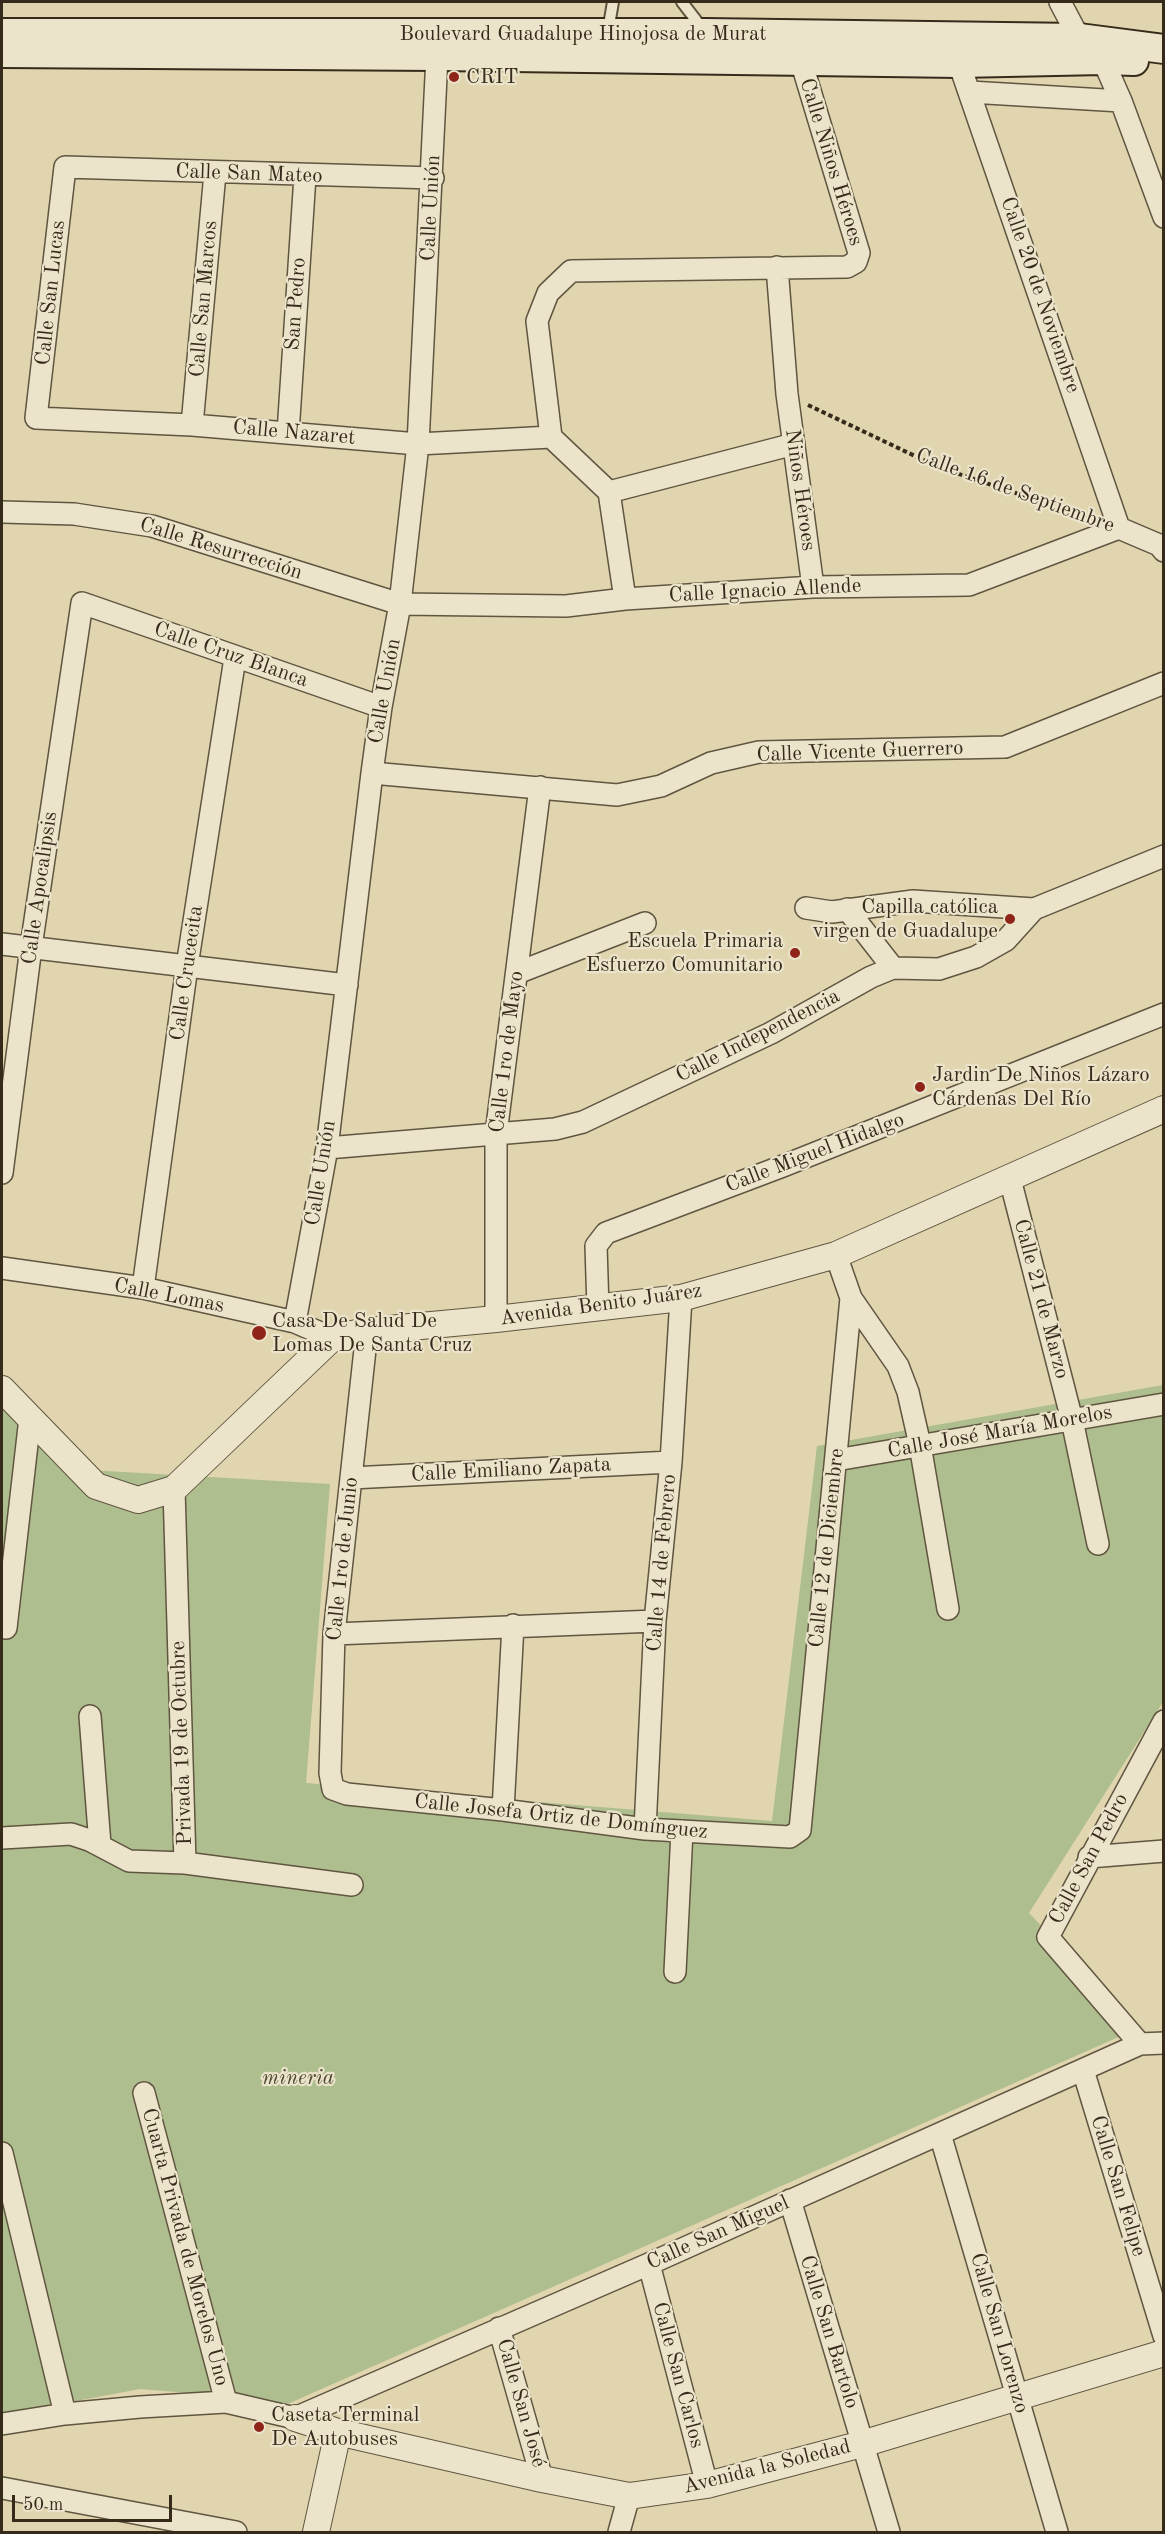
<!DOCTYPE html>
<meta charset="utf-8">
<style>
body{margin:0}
#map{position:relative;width:1165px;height:2534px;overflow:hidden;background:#e0d5af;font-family:"Old Standard TT",serif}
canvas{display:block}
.frame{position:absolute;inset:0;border:3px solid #362a1b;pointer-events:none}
.scale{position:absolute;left:12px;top:2495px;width:160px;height:27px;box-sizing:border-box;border:3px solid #362a1b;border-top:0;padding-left:8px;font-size:18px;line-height:21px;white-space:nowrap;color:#362a1b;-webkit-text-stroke:4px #ebe4cb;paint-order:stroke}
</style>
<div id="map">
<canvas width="1165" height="2534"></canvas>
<div class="frame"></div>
<div class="scale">50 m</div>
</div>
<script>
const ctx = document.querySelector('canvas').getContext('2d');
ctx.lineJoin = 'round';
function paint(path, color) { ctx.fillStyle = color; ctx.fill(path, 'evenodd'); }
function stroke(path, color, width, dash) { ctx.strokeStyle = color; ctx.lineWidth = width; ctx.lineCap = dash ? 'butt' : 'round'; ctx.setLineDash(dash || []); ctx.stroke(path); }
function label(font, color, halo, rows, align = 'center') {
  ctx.font = font + ' "Old Standard TT",serif'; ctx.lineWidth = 4.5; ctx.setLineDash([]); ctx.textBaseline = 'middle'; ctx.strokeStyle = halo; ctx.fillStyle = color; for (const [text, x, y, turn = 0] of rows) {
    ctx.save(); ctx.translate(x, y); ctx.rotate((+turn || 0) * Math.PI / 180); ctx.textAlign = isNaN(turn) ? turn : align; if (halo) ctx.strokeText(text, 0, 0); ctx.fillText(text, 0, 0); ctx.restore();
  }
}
const green = new Path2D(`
 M1163,1385V1702L1029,1913L1139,2028L274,2410L225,2396L140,2389L2,2415V1395L72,1469L330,1484L306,1783L772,1821L817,1446Z`);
const path = new Path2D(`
 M808,405L938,467L1087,517`);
const service = new Path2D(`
 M682,2L702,28
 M608,31L613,2`);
const minor = new Path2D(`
 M1060,2L1079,38L1103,60L1121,101L1164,217
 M959,63L1119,528
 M970,92L1121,101
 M433,178L65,167L36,418L192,425L418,444L551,437
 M777,267L787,394L813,587
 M192,425L215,173
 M288,433L305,176
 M609,492L794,444
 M2,512L74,514L152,526L400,604L566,606L625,599L813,587L969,585L1119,528
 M1119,528L1159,545L1164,551
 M625,599L609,492L551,437L537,321L548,293L571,271L847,267L856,262L859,253L801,61
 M372,773L617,795L661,786L711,763L759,752L1005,747L1164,683
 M806,908L832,912L913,901L1034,909
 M847,909L893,968
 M2,944L347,985
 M517,973L645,923
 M327,1148L555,1129L583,1122L771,1033L871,977L893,968L939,969L976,957L1006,940L1034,909L1164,856
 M2,1173L31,947L82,603L381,707
 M1010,1179L1072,1420L1098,1544
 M2,1268L143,1288L295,1322L332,1338
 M143,1288L187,966L235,658
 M851,1298L898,1366L908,1392L920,1445L948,1609
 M598,1309L596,1246L606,1233L783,1166L1164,1014
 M496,1319V1134L540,787
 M295,1322L327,1148L372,773L381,707L400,604L418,444L437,56
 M367,1331L334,1634L330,1773L333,1789L347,1794L503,1810L645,1829L790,1837L800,1830L851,1298L836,1255
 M836,1460L1164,1404
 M351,1478L671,1462
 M174,1489L185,1863
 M6,1628L30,1418
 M334,1634L655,1621
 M90,1716L100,1845
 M503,1810L513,1625
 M645,1829L655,1621L671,1462L681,1298
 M2,1838L71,1834L89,1840L129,1861L185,1863L352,1885
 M1089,1857L1164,1851
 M675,1972L682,1831
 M1140,2044L1048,1937L1164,1721
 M1083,2070L1164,2336
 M144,2093L226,2402
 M940,2134L1057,2532
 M2,2153L65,2414
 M790,2200L889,2532
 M649,2264L707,2485
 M499,2328L542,2479
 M2,2424L65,2414L140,2407L226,2402L295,2418L649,2264L1140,2044L1164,2043
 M2,2488L236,2532
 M619,2532L629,2496`);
const tertiary = new Path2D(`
 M2,1389L96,1486L138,1500L174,1489L332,1338L367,1331L496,1319L681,1298L836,1255L1164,1109
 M295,2418L338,2432L542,2479L629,2496L707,2485L862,2444L1164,2353
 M316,2532L338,2432`);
const secondary = new Path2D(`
 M2,33H706L1079,38L1164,49
 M2,53L437,56L959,63L1103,60L1134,61`);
const markers = [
 [454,77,6,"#8f2418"],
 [1010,919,6,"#8f2418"],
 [795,953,6,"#8f2418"],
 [920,1087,6,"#8f2418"],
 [259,1333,8,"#8f2418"],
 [259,2427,6,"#8f2418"]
];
const streetNames = [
 ["Boulevard Guadalupe Hinojosa de Murat",583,34],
 ["Calle Niños Héroes",831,162,73],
 ["Calle San Mateo",249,174,2],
 ["Calle Unión",431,208,-87],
 ["Calle San Lucas",51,293,-84],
 ["Calle 20 de Noviembre",1040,295,71],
 ["Calle San Marcos",204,299,-85],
 ["San Pedro",296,304,-86],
 ["Calle Nazaret",294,433,5],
 ["Niños Héroes",800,490,82],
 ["Calle 16 de Septiembre",1015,491,20],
 ["Calle Resurrección",221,549,17],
 ["Calle Ignacio Allende",765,591,-3],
 ["Calle Cruz Blanca",231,655,19],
 ["Calle Unión",385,691,-80],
 ["Calle Vicente Guerrero",860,752,-2],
 ["Calle Apocalipsis",40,888,-82],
 ["Calle Crucecita",187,973,-82],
 ["Calle Independencia",758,1036,-27],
 ["Calle 1ro de Mayo",507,1052,-83],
 ["Calle Miguel Hidalgo",815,1153,-21],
 ["Calle Unión",321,1173,-81],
 ["Calle Lomas",169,1296,11],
 ["Calle 21 de Marzo",1041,1299,75],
 ["Avenida Benito Juárez",601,1305,-8],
 ["Calle José María Morelos",1000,1432,-10],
 ["Calle Emiliano Zapata",511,1470,-3],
 ["Calle 12 de Diciembre",827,1548,-84],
 ["Calle 1ro de Junio",343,1559,-84],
 ["Calle 14 de Febrero",662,1563,-85],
 ["Privada 19 de Octubre",182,1743,-92],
 ["Calle Josefa Ortiz de Domínguez",561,1817,6],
 ["Calle San Pedro",1089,1859,-62],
 ["Calle San Felipe",1118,2186,73],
 ["Calle San Miguel",718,2233,-24],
 ["Cuarta Privada de Morelos Uno",185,2247,75],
 ["Calle San Bartolo",829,2332,73],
 ["Calle San Lorenzo",999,2333,74],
 ["Calle San Carlos",678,2375,75],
 ["Calle San José",521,2403,74],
 ["Avenida la Soledad",767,2467,-14]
];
const poiNames = [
 ["CRIT",466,77],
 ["Capilla católica",998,907,"right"],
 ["virgen de Guadalupe",998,931,"right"],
 ["Escuela Primaria",783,941,"right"],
 ["Esfuerzo Comunitario",783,965,"right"],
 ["Jardin De Niños Lázaro",932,1075],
 ["Cárdenas Del Río",932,1099],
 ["Casa De Salud De",272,1321],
 ["Lomas De Santa Cruz",272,1345],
 ["Caseta Terminal",271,2415],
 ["De Autobuses",271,2439]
];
const parkNames = [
 ["mineria",298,2078]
];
paint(green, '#aebe8e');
stroke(service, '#605540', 14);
stroke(minor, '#605540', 24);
stroke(tertiary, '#605540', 28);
stroke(secondary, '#362a1b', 32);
stroke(path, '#362a1b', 4, [4.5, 3]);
stroke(service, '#ebe4cb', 10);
stroke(minor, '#ebe4cb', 21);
stroke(tertiary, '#ebe4cb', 26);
stroke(secondary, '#ebe4cb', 28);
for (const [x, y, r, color] of markers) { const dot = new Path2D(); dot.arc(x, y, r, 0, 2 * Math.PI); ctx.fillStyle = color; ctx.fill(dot); stroke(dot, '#ebe4cb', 2); }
label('21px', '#362a1b', '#ebe4cb', streetNames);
label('21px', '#362a1b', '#ebe4cb', poiNames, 'left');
label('italic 21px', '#4e4832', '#ebe4cb', parkNames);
</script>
